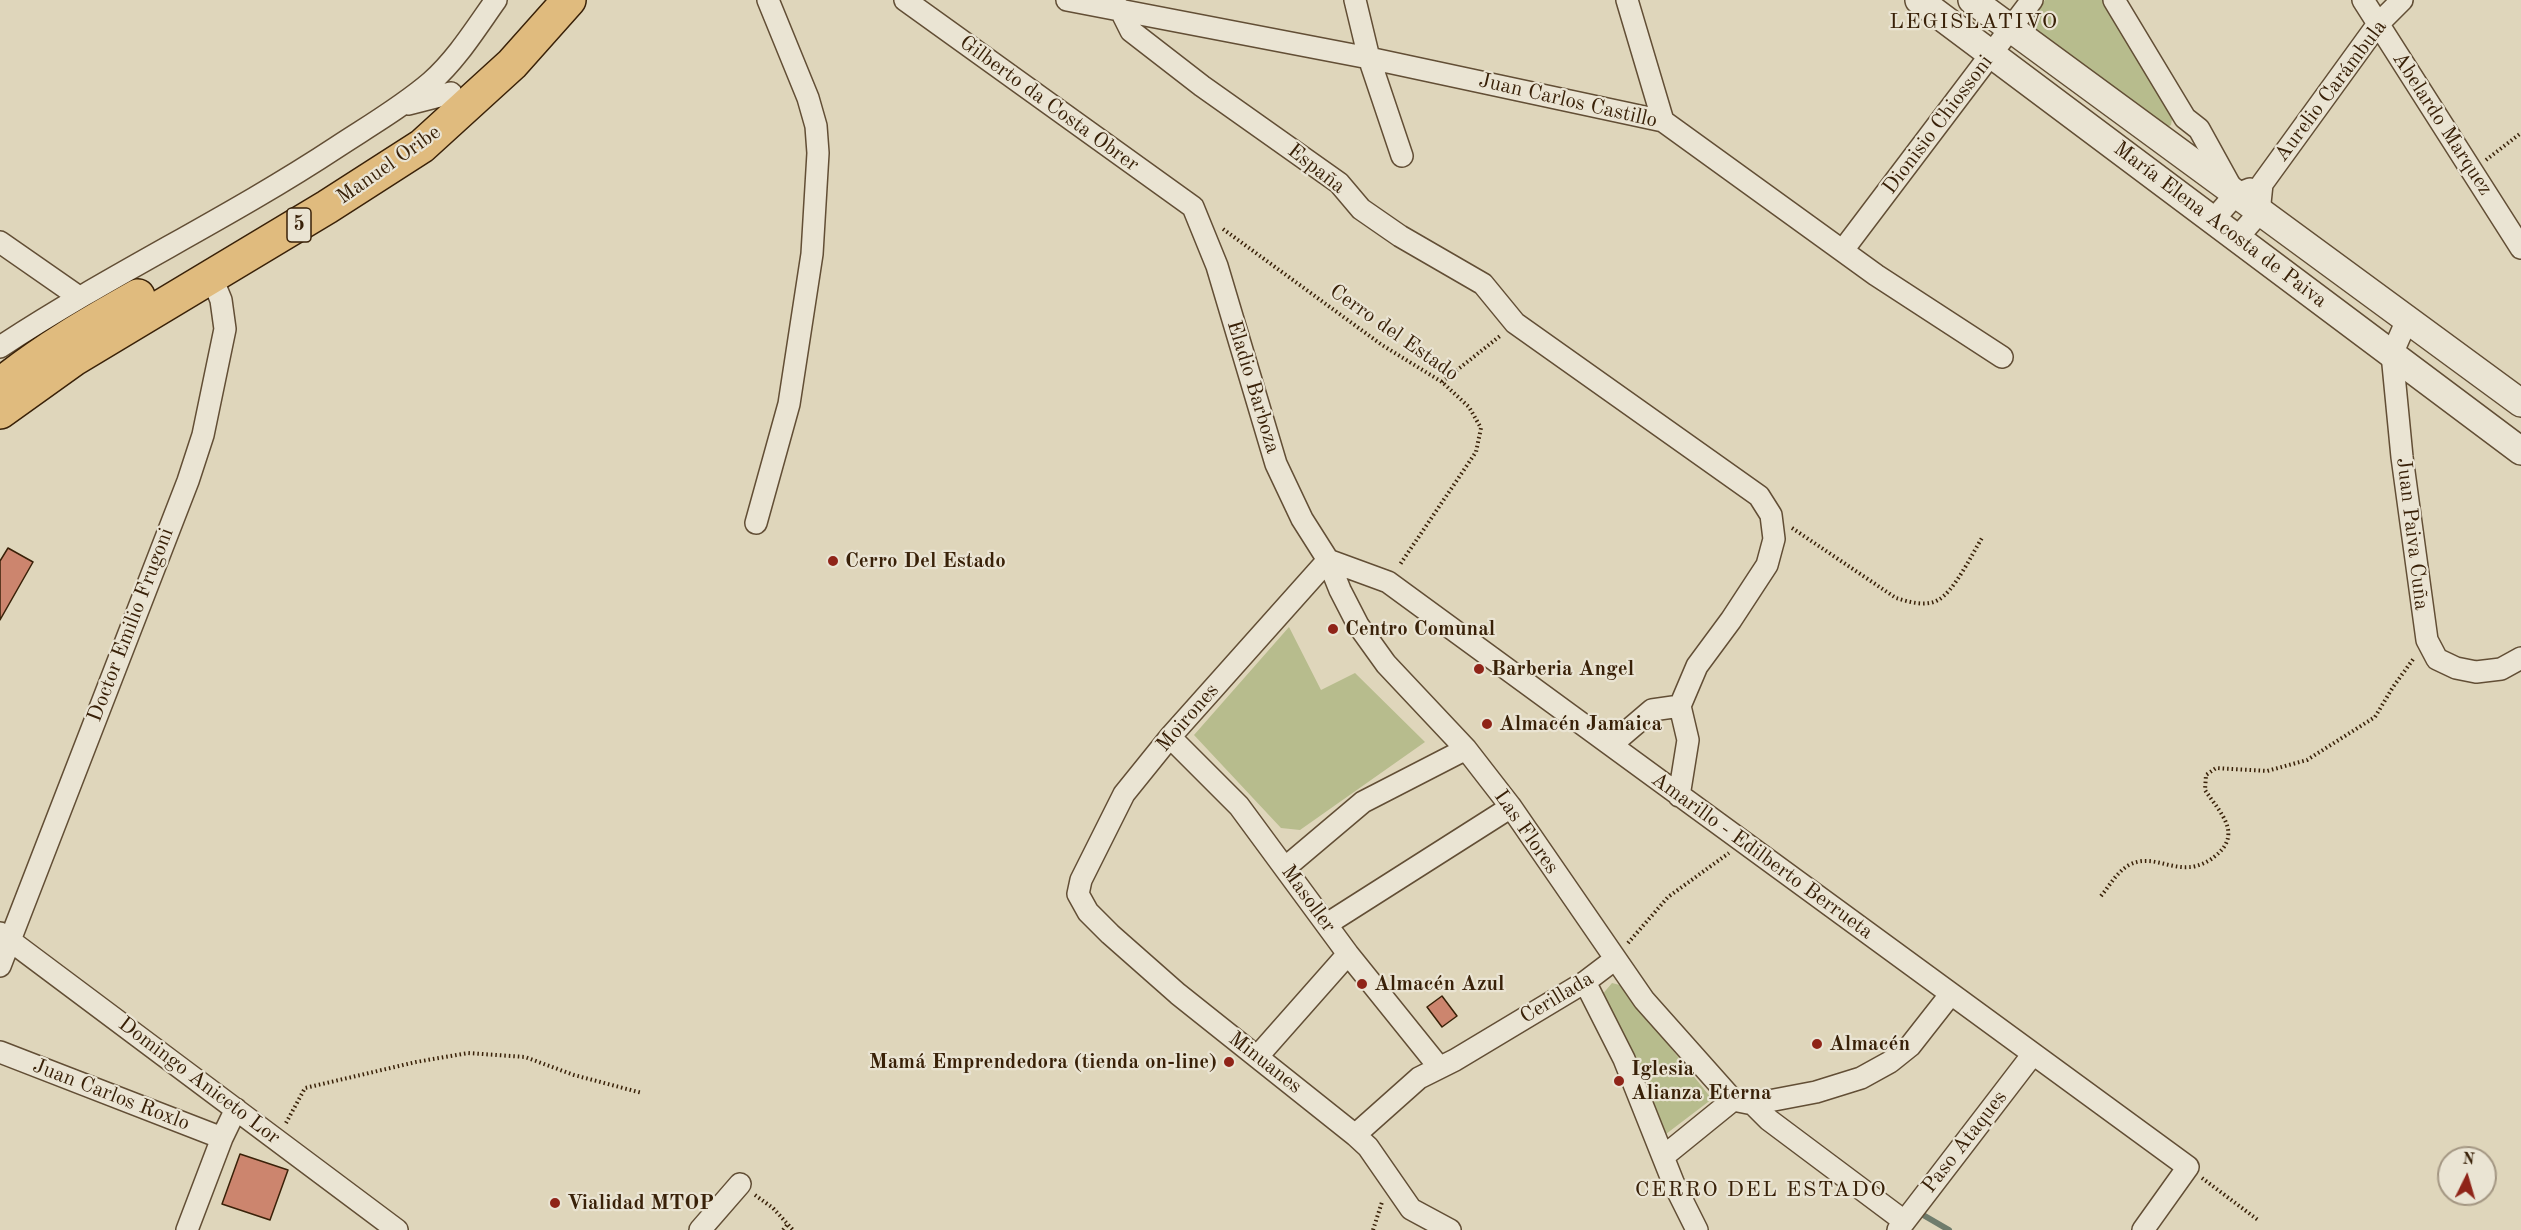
<!DOCTYPE html>
<meta charset="utf-8">
<style>
body{margin:0}
#map{position:relative;width:2521px;height:1230px;overflow:hidden;background:#dfd6bb;font-family:"Old Standard TT",serif}
canvas{display:block}
.north{position:absolute;left:2437px;top:1146px;width:60px;height:60px;box-sizing:border-box;background:#eae4d3;border:2px solid #a39682;border-radius:50%;rotate:5deg;font-size:16px;font-weight:700;line-height:24px;text-align:center;color:#392108}
.north::after{content:'';display:block;margin:auto;width:21px;height:27px;background:#8f2418;clip-path:polygon(50% 0,100% 100%,50% 72%,0 100%)}
</style>
<div id="map">
<canvas width="2521" height="1230"></canvas>
<div class="north">N</div>
</div>
<script>
const ctx = document.querySelector('canvas').getContext('2d');
ctx.lineJoin = 'round';
function paint(path, color) { ctx.fillStyle = color; ctx.fill(path, 'evenodd'); }
function stroke(path, color, width, dash) { ctx.strokeStyle = color; ctx.lineWidth = width; ctx.lineCap = dash ? 'butt' : 'round'; ctx.setLineDash(dash || []); ctx.stroke(path); }
function label(font, color, halo, rows, align = 'center') {
  ctx.font = font + ' "Old Standard TT",serif'; ctx.lineWidth = 4.5; ctx.setLineDash([]); ctx.textBaseline = 'middle'; ctx.strokeStyle = halo; ctx.fillStyle = color; for (const [text, x, y, turn = 0] of rows) {
    ctx.save(); ctx.translate(x, y); ctx.rotate((+turn || 0) * Math.PI / 180); ctx.textAlign = isNaN(turn) ? turn : align; if (halo) ctx.strokeText(text, 0, 0); ctx.fillText(text, 0, 0); ctx.restore();
  }
}
const green = new Path2D(`
 M2045,0H2104L2173,113L2171,125L2166,128L2029,31V21Z
 M1289,627L1321,690L1355,673L1425,742L1300,830L1281,828L1194,735Z
 M1612,983L1620,985L1712,1099L1666,1134L1601,996Z`);
const stream = new Path2D(`
 M1918,1212L1949,1230`);
const building = new Path2D(`
 M8,548L33,562L0,620V561Z
 M1442,996L1457,1016L1442,1027L1427,1007Z
 M240,1154L288,1170L270,1220L222,1204Z`);
const path = new Path2D(`
 M2486,160L2521,133
 M1223,229L1382,345L1442,382L1469,407L1481,428L1476,452L1399,566
 M1442,382L1500,336
 M1792,528L1896,598C1909,602 1926,607 1938,600C1954,592 1972,554 1982,538
 M2101,896C2110,885 2117,872 2129,865C2150,854 2168,869 2189,867C2197,867 2208,862 2214,857C2244,834 2220,813 2205,790L2206,775L2216,768L2267,771L2307,760L2375,717L2393,687L2414,658
 M1628,943L1668,897L1729,853
 M286,1123L305,1088L416,1062L468,1053L525,1057L574,1075L642,1093
 M2202,1178L2258,1220
 M755,1195L773,1208L793,1230
 M783,1230L788,1224
 M1373,1230L1382,1202`);
const minor = new Path2D(`
 M905,0L1193,207L1217,266L1276,464L1302,519L1328,560L1340,590L1358,625L1386,664L1466,749L1511,807L1644,1000L1733,1100
 M1067,0L1369,58L1663,121L1876,275L2002,357
 M1355,0L1369,58L1402,156
 M1627,0L1663,121
 M2114,0L2185,118L2199,129L2231,187
 M2363,0L2521,248
 M1120,9L1131,31L1202,86L1339,183L1361,209L1400,236L1483,284L1515,323L1759,496L1771,515L1774,539L1767,565L1731,620L1697,666L1680,706L1688,740L1679,796
 M408,104L451,93
 M2214,219L2235,195L2250,189
 M2238,237L2259,213L2262,184L2378,24L2402,0
 M0,242L79,297
 M1843,250L2032,0
 M2407,320L2392,354L2402,457L2427,640L2437,659L2456,668L2476,672L2501,669L2521,658
 M0,347C109,275 228,219 337,147C369,126 402,107 431,82C457,59 476,28 496,0
 M756,523L789,404L812,254L818,153L816,126L808,98L768,0
 M1328,560L1388,582L2188,1167L2143,1230
 M1328,560L1170,737L1124,794L1081,880L1078,894L1088,912L1110,934L1178,994L1355,1135L1368,1147L1411,1209L1450,1230
 M1170,737L1239,806L1348,954L1439,1067
 M1611,745L1652,710L1680,706
 M1286,867L1363,802L1466,749
 M1327,924L1511,807
 M0,933L397,1230
 M0,966L188,481L203,435L225,329L221,300L212,278
 M1585,982L1624,1059L1673,1182L1697,1230
 M0,1052L222,1138
 M1257,1057L1348,954
 M1753,1104L1769,1120L1904,1221
 M1355,1135L1419,1078L1455,1060L1585,982L1614,960
 M1664,1156L1733,1100L1753,1104L1816,1092L1861,1078L1890,1062L1910,1046L1950,995
 M187,1230L222,1138L236,1109
 M700,1230L740,1184
 M1898,1230L2033,1054`);
const tertiary = new Path2D(`
 M1919,0L2521,451
 M1972,0L2521,403`);
const trunk = new Path2D(`
 M0,385C43,350 90,323 138,296
 M0,412L74,359L327,207L422,146L512,64L569,0`);
const markers = [
 [833,561,6,"#8f2418"],
 [1333,629,6,"#8f2418"],
 [1479,669,6,"#8f2418"],
 [1487,724,6,"#8f2418"],
 [1362,984,6,"#8f2418"],
 [1817,1044,6,"#8f2418"],
 [1229,1062,6,"#8f2418"],
 [1619,1081,6,"#8f2418"],
 [555,1203,6,"#8f2418"]
];
const shields = [
 [299,225,24]
];
const shieldNames = [
 ["5",299,225]
];
const streetNames = [
 ["Aurelio Carámbula",2331,91,-53],
 ["Juan Carlos Castillo",1568,101,13],
 ["Gilberto da Costa Obrer",1049,104,36],
 ["Abelardo Marquez",2442,124,57],
 ["Dionisio Chiossoni",1938,125,-53],
 ["Manuel Oribe",389,165,-35],
 ["España",1316,169,38],
 ["María Elena Acosta de Paiva",2220,225,37],
 ["Cerro del Estado",1394,333,35],
 ["Eladio Barboza",1253,387,73],
 ["Juan Paiva Cuña",2412,534,83],
 ["Doctor Emilio Frugoni",131,625,-69],
 ["Moirones",1188,718,-49],
 ["Las Flores",1526,832,55],
 ["Amarillo - Edilberto Berrueta",1762,856,36],
 ["Masoller",1308,899,54],
 ["Cerillada",1557,998,-31],
 ["Minuanes",1265,1063,38],
 ["Domingo Aniceto Lor",199,1081,37],
 ["Juan Carlos Roxlo",111,1095,21],
 ["Paso Ataques",1965,1142,-52]
];
const poiNames = [
 ["Cerro Del Estado",845,561],
 ["Centro Comunal",1345,629],
 ["Barberia Angel",1491,669],
 ["Almacén Jamaica",1499,724],
 ["Almacén Azul",1374,984],
 ["Almacén",1829,1044],
 ["Mamá Emprendedora (tienda on-line)",1217,1062,"right"],
 ["Iglesia",1631,1069],
 ["Alianza Eterna",1631,1093],
 ["Vialidad MTOP",567,1203]
];
const neighbourhoodNames = [
 ["LEGISLATIVO",1974,22],
 ["CERRO DEL ESTADO",1761,1190]
];
paint(green, '#b7bc8d');
stroke(stream, '#6f7c6c', 6);
paint(building, '#cc856e');
stroke(building, '#392108', 1.5);
stroke(minor, '#624e35', 24);
stroke(tertiary, '#624e35', 30);
stroke(trunk, '#392108', 36);
stroke(path, '#392108', 4, [1.5, 3]);
stroke(minor, '#eae4d3', 21);
stroke(tertiary, '#eae4d3', 27);
stroke(trunk, '#e0bb7e', 33);
for (const [x, y, r, color] of markers) { const dot = new Path2D(); dot.arc(x, y, r, 0, 2 * Math.PI); ctx.fillStyle = color; ctx.fill(dot); stroke(dot, '#eae4d3', 2); }
for (const [x, y, w] of shields) { const box = new Path2D(); box.roundRect(x - w / 2, y - 17, w, 34, 4.5); ctx.fillStyle = '#eae4d3'; ctx.fill(box); stroke(box, '#392108', 1.5); }
label('bold 20px', '#392108', null, shieldNames);
label('21px', '#392108', '#eae4d3', streetNames);
label('bold 21px', '#392108', '#eae4d3', poiNames, 'left');
ctx.letterSpacing = '1.5px';
label('22px', '#392108', '#eae4d3', neighbourhoodNames);
ctx.letterSpacing = '0px';
</script>
